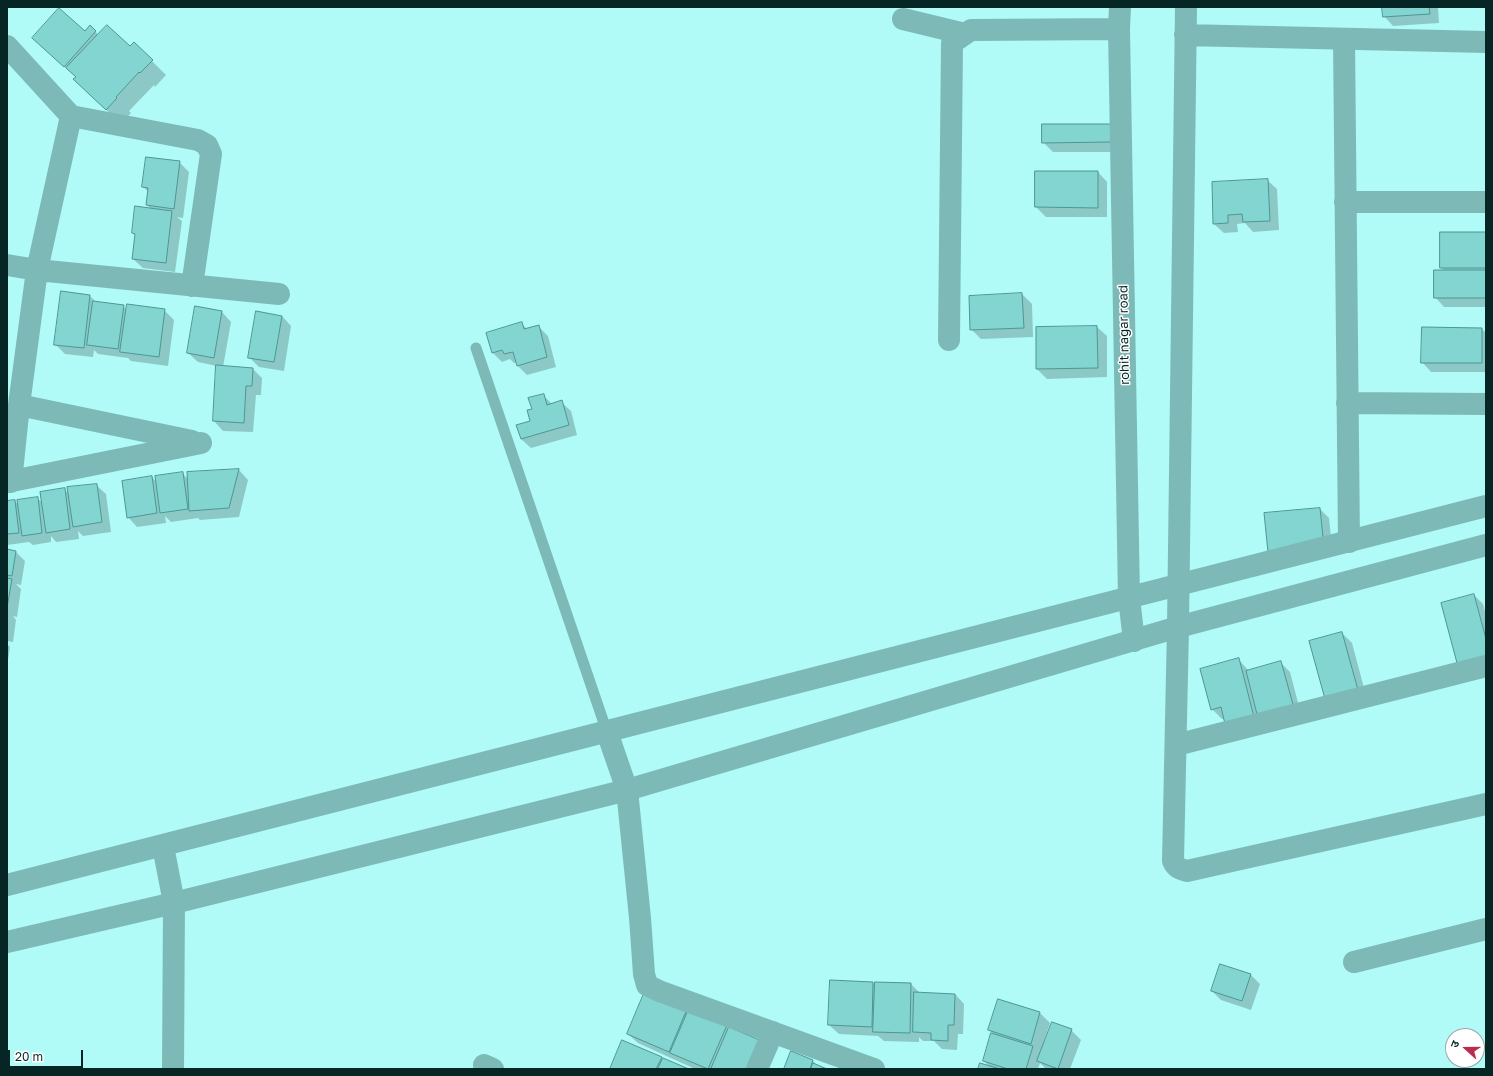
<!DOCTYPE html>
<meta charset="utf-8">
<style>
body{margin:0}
#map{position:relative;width:1493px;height:1076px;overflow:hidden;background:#b0fbf7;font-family:"Golos Text","Noto Sans Devanagari",sans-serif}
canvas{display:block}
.frame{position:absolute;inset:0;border:8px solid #062626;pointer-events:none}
.north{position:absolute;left:1445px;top:1028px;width:40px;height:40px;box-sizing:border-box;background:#fff;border:1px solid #9ba8a8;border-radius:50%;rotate:291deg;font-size:11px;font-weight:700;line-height:16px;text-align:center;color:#062626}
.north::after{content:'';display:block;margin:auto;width:14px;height:18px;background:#bc2c4f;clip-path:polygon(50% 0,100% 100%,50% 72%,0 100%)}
.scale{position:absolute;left:8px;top:1050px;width:75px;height:18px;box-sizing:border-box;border:2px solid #062626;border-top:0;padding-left:5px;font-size:12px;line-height:14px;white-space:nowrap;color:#062626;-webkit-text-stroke:3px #fff;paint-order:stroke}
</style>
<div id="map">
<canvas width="1493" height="1076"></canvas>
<div class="frame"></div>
<div class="north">उ</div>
<div class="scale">20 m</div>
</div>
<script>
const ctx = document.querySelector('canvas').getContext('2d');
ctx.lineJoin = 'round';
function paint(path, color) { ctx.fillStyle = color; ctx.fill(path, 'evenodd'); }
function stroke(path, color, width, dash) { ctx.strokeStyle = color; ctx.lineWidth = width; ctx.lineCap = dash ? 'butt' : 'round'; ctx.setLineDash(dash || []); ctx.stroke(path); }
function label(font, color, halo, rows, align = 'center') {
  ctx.font = font + ' "Golos Text",sans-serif'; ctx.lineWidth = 3; ctx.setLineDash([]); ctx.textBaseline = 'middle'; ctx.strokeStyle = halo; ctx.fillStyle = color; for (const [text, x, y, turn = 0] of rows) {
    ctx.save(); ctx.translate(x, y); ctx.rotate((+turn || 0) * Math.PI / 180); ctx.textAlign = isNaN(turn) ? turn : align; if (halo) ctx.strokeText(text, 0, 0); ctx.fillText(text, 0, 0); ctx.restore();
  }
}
const shadow = new Path2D(`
 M1383,7H1438L1439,23L1393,26L1384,16Z
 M90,27L99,35L130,48L152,61L166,75L155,87L154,85L129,111L131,113L121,124L74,79L77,77L74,75L43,48L85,33Z
 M1110,125L1120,152H1053L1043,142Z
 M179,162L189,172L183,218L177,217L182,221L175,272L143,268L133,259L136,236L133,233L151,209L147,205L149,192L143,187Z
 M1036,172H1098L1107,182V217H1046L1036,207Z
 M1267,180L1277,189L1279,230L1253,232L1245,223L1237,224L1238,232L1224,233L1214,224Z
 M1486,233V307H1444L1435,297L1445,271L1441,268Z
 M1022,294L1032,304L1033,337L981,339L971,329L970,297Z
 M90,296L97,303L123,306L127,310H164L174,320L168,366L131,361L128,358L98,354L94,350L93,357L65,354L56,345Z
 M222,312L231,322L223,367L253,369L262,378L261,395H256L253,432L223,431L214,421L217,366L198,362L188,353Z
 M282,316L291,326L284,371L259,367L249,357Z
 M521,323L527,329L538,326L548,336L556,367L527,375L518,366L517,362L514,363L510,359L502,362L492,352Z
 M1097,327L1107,336V377L1047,379L1037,369V328Z
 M1482,329L1486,333V372H1431L1422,362Z
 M543,395L552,404L561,402L571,411L577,435L531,448L521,439L531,422L533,410Z
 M239,470L248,480L239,517L200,520L198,518L171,522L165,516L166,523L137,527L128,517L152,477L157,483L182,473L188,479V473Z
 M96,485L106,494L111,532L83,536L78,531L79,539L56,542L51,536V542L33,545L29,542L7,545V502L15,501L19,506L37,498L43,503L64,489L69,494Z
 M1320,509L1329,518L1333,556L1279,561Z
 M7,550L16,552L25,561L21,585L16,584L21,589L17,617L13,616L16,620L13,642L7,641Z
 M1474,595L1483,604L1486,615V668Z
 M1342,633L1352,643L1367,699L1335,708Z
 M7,644L10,647L7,666Z
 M1238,659L1249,671L1281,663L1290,672L1302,718L1222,719L1212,709Z
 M1250,974L1260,984L1251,1010L1221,1000L1212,991Z
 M873,983L876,986L911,984L920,993L955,994L964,1004L963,1034H958L957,1050L942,1049L934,1041H923L919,1037V1042L884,1041L878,1036L839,1034L829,1025Z
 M646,993L729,1028L765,1069H695L638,1043L628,1034Z
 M999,1000L1040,1013L1050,1023L1044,1041L1045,1042L1071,1030L1081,1040L1070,1069H1046L1040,1063L1038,1069H979L990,1067L984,1061L992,1033L989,1030Z
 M661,1058L663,1060L687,1069H611Z
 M813,1061L819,1067L824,1069H785Z`);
const building = new Path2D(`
 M1382,7H1429L1430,14L1383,17Z
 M59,8L85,31L90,25L96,31L64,67L32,38Z
 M107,25L130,46L134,42L153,60L140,73L139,72L116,97L117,98L106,110L73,79L76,77L66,68Z
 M1042,124H1111V142L1042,143Z
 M146,157L180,161L174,209L146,205L148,188L142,187Z
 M1035,171H1098V208L1035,207Z
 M1268,179L1270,221L1243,222L1242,214L1228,215V223L1213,224L1212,182Z
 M135,206L172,211L166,263L132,259L135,234L132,233Z
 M1440,232H1486V268H1440Z
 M1434,270H1486V298H1434Z
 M61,291L90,295L84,348L54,345Z
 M1022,293L1024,328L970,330L969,296Z
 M93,301L124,305L118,349L87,345Z
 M127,304L165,309L159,357L120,352Z
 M195,306L222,311L214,358L187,353Z
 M256,311L282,316L274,362L248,358Z
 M522,322L524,329L539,325L547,357L517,366L513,352L504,354L502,350L492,353L486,333Z
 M1097,326L1098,368L1036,369V327Z
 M1422,327L1482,328V363H1421Z
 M216,365L253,368L252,386H246L244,423L213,421Z
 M544,394L547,405L562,400L569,425L521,439L516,425L530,421L527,410L532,409L528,398Z
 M239,469L229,508L189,511L187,472Z
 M183,472L188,509L160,513L155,476Z
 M152,476L157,513L127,518L122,481Z
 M97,484L102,522L73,527L67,487Z
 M65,488L70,529L46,533L40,492Z
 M38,497L42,533L22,536L17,500Z
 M15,500L19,533L7,534V501Z
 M1320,508L1324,547L1268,552L1264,513Z
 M7,549L16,551L12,576L7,575Z
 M7,578L12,579L7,608Z
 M1474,594L1486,639V656L1457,663L1441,603Z
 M1342,632L1358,690L1325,699L1309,641Z
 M1239,658L1254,717L1225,724L1221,707L1211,710L1200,669Z
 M1281,661L1294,708L1258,718L1246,671Z
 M1220,964L1251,974L1242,1001L1211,991Z
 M830,980L873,982L872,1027L828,1025Z
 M875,982L911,983L910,1033L873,1032Z
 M645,991L687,1009L669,1052L627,1034Z
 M914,992L955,994L954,1025H948V1041L931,1040V1033L913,1032Z
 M998,999L1040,1012L1031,1044L988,1030Z
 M689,1009L727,1025L708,1069L670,1053Z
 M1052,1022L1072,1029L1058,1069L1037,1061Z
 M729,1027L764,1042L752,1069H711Z
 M991,1033L1033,1046L1026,1069H1008L983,1061Z
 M622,1040L662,1057L656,1069H610Z
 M791,1051L813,1060L810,1069H784Z
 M663,1058L689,1069H658Z
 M813,1063L827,1069H811Z
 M980,1063L1000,1069H978Z`);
const service = new Path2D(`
 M476,348L607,732`);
const minor = new Path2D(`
 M1120,7L1119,29L1129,598L1134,641
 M1186,7L1178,627L1173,861C1176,868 1180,869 1187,871L1486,804
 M903,19L965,34
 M1185,35L1486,42
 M1344,39L1349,542
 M7,46L71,116L198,140L207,145L211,154L192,286
 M1345,202H1486
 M7,265L37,270L279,294
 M949,340L952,43L971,30L1119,29
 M1347,403L1486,404
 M19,405L192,441
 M7,482L201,443
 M11,482L19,405L37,270L71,116
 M607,732L627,790L640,918L644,974L647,985L659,991L874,1069
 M1176,745L1486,666
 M163,846L174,903L173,1069
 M1354,962L1486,929
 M484,1065L493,1069
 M757,1069L773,1032`);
const tertiary = new Path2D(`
 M7,885L1486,506
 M7,942L174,903L627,790L1178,627L1486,545`);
const streetNames = [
 ["rohit nagar road",1124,335,-91]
];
paint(shadow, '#0003');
paint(building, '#83d5d1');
stroke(building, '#4c9693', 1);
stroke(service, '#7dbab7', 11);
stroke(minor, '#7dbab7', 22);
stroke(tertiary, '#7dbab7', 22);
label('13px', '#062626', '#fff', streetNames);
</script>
